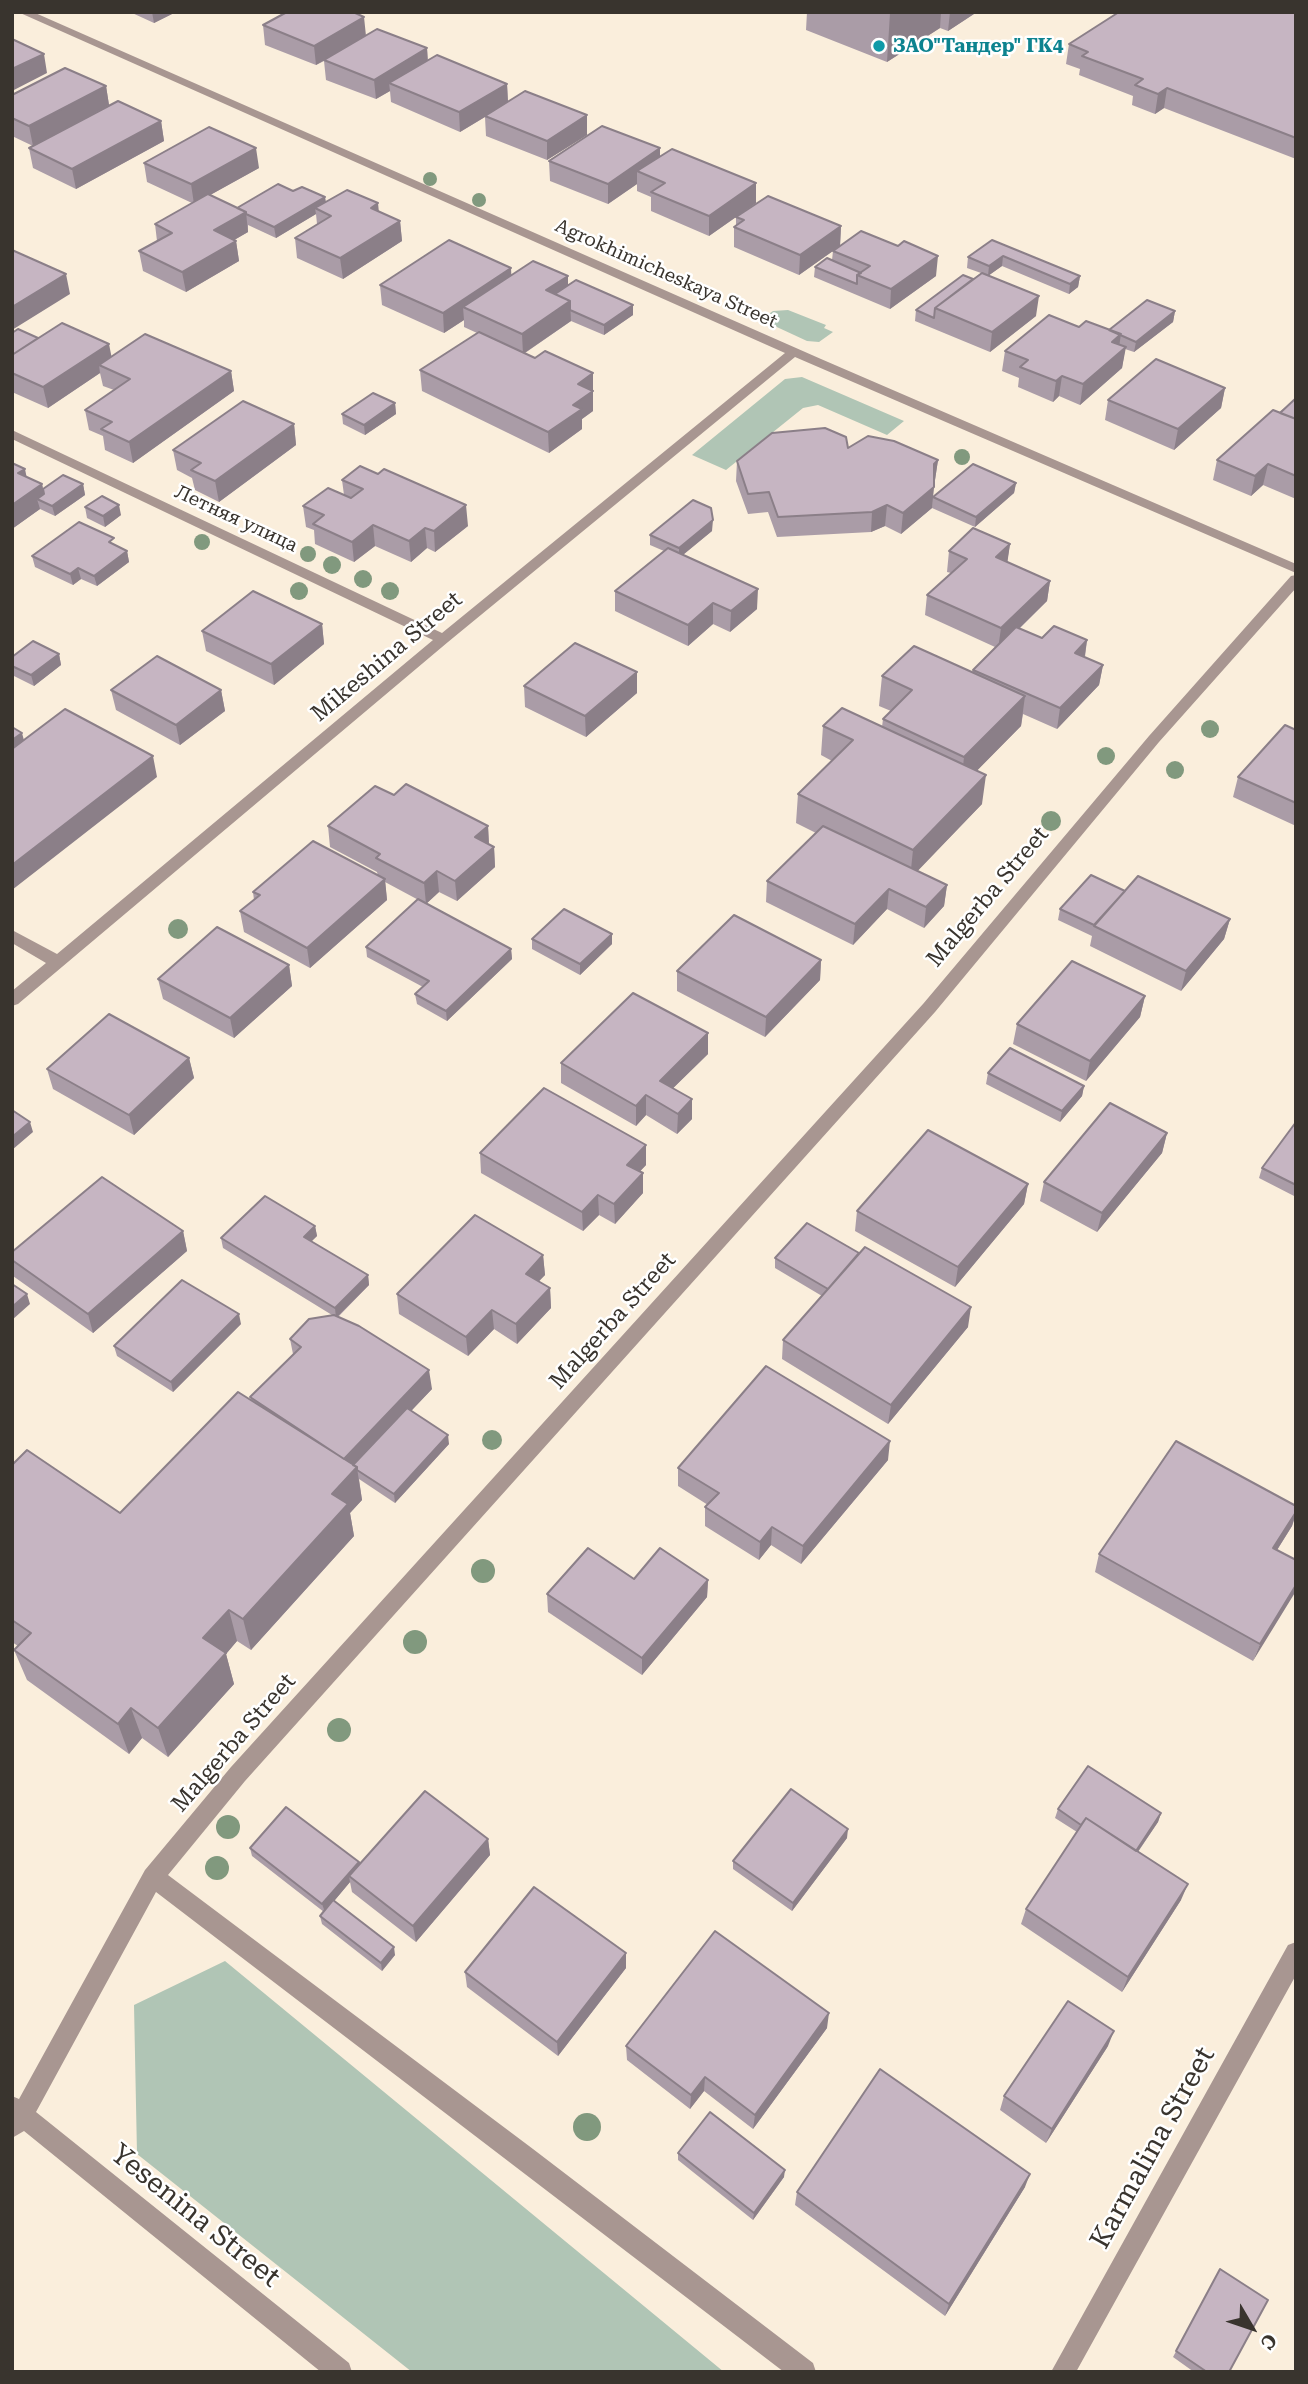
<!DOCTYPE html>
<meta charset="utf-8">
<style>
body{margin:0}
#map{position:relative;width:1308px;height:2384px;overflow:hidden;background:#faeedc;font-family:"Roboto Serif",serif}
canvas{display:block}
.frame{position:absolute;inset:0;border:14px solid #39342e;pointer-events:none}
.north{position:absolute;left:1217px;top:2293px;width:70px;height:70px;-webkit-text-stroke:5px #fff;paint-order:stroke;rotate:129deg;font-size:19px;font-weight:700;line-height:28px;text-align:center;color:#39342e}
.north::after{content:'';display:block;margin:auto;width:24px;height:32px;background:#39342e;clip-path:polygon(50% 0,100% 100%,50% 72%,0 100%)}
</style>
<div id="map">
<canvas width="1308" height="2384"></canvas>
<div class="frame"></div>
<div class="north">С</div>
</div>
<script>
const ctx = document.querySelector('canvas').getContext('2d');
ctx.lineJoin = 'round';
function paint(path, color) { ctx.fillStyle = color; ctx.fill(path, 'evenodd'); }
function stroke(path, color, width, dash) { ctx.strokeStyle = color; ctx.lineWidth = width; ctx.lineCap = dash ? 'butt' : 'round'; ctx.setLineDash(dash || []); ctx.stroke(path); }
function label(font, color, halo, rows, align = 'center') {
  ctx.font = font + ' "Roboto Serif",serif'; ctx.lineWidth = 5; ctx.setLineDash([]); ctx.textBaseline = 'middle'; ctx.strokeStyle = halo; ctx.fillStyle = color; for (const [text, x, y, turn = 0] of rows) {
    ctx.save(); ctx.translate(x, y); ctx.rotate((+turn || 0) * Math.PI / 180); ctx.textAlign = isNaN(turn) ? turn : align; if (halo) ctx.strokeText(text, 0, 0); ctx.fillText(text, 0, 0); ctx.restore();
  }
}
const green = new Path2D(`
 M788,310L826,325L824,328L833,332L819,342L807,341L766,322L763,318L773,311Z
 M802,377L904,421L887,435L818,405L803,408L726,470L692,455L785,379Z
 M225,1961L724,2372H412L137,2154L134,2005Z`);
const minor = new Path2D(`
 M18,12H33L821,359L1296,564V573L795,357L448,642L18,1004L12,1006V991L46,963L12,943V930L57,954L433,640L12,439V430L442,633L785,353Z
 M1296,575V588L1159,742L935,1012L245,1781L168,1875L533,2149L813,2363L816,2372H784L156,1892L36,2112L349,2363L352,2372H321L24,2131L12,2138V2096L19,2099L145,1870L231,1767L923,1004L1149,736L1291,576Z
 M1296,1942V1975L1076,2372H1051L1288,1945Z`);
const trees = [
 [430,179,7],
 [479,200,7],
 [962,457,8],
 [202,542,8],
 [308,554,8],
 [332,565,9],
 [363,579,9],
 [299,591,9],
 [390,591,9],
 [1210,729,9],
 [1106,756,9],
 [1175,770,9],
 [1051,821,10],
 [178,929,10],
 [492,1440,10],
 [483,1571,12],
 [415,1642,12],
 [339,1730,12],
 [228,1827,12],
 [217,1868,12],
 [587,2127,14]
];
const wall = new Path2D(`
 M130,12H176L154,23Z
 M807,12H977L948,31L940,28L887,62L806,30Z
 M1296,12V159L1164,108L1155,114L1132,105L1133,96L1079,75L1080,69L1066,64L1069,44Z
 M263,25L366,35L427,48L428,61L507,84L508,102L587,115V135L547,160L486,136L485,117L460,132L391,102L390,91L376,99L326,80L324,61L316,65L265,45Z
 M106,86L109,105L33,146L12,136V95Z
 M161,121L164,141L76,189L33,168L29,148Z
 M660,157L756,183V203L709,236L651,211V197L637,191V184L608,204L550,181L549,161Z
 M144,163L259,168L210,195L237,208L293,191L325,197L326,202L378,203V211L400,221L402,241L343,279L297,258L295,238L317,224L316,214L276,238L248,225V232L234,240L236,241L239,261L186,292L143,271L139,251L157,241L155,224L192,203L147,182Z
 M736,217L841,226L840,246L799,275L734,247V227L736,226Z
 M992,240L1080,276L1078,287L1069,294L1002,266L989,275L1036,316L990,352L915,321L916,310L973,279L981,273L967,268L968,257Z
 M833,251L936,276L890,309L814,277L815,267L832,260Z
 M512,275L568,276V286L633,305V315L604,335L571,321L525,353L535,358L593,373V411L582,419V429L549,453L422,391L420,370L477,333L464,327V320L444,333L382,305L380,285Z
 M1175,311L1173,322L1134,352L1125,349L1122,368L1080,405L1059,396L1053,402L1018,387L1019,378L1002,371L1005,351L1079,327L1109,330Z
 M12,333L112,356L231,371L234,391L133,463L105,450L103,436L89,430L85,410L114,390L103,386L100,373L48,408L12,392Z
 M1225,388L1221,408L1174,450L1105,420L1108,400Z
 M1296,399V499L1263,485L1251,496L1213,480L1217,460Z
 M395,403L396,414L365,435L343,424L342,414Z
 M294,424L296,445L219,502L195,490L192,478L177,470L173,450Z
 M848,448L938,460L935,480L934,482L932,508L901,534L885,526L871,532L777,537L768,512L748,514L736,481L737,461Z
 M27,477L42,484L43,489L83,484L85,495L55,516L40,509L12,529Z
 M342,480L468,526L435,552L427,548L411,562L375,546L354,562L315,544L314,530L306,527L303,506L344,495Z
 M1016,483L1014,493L975,527L932,508L933,497Z
 M85,507L121,515L105,527L87,518Z
 M712,531L683,555L757,609L730,632L713,624L688,646L615,611V591L664,551L650,545V535Z
 M1010,544L1007,562L1050,581L1047,601L1019,629L1042,638L1087,640L1085,657L1103,665L1099,685L1057,729L1023,714L1021,726L977,770L982,804L917,871L947,885L944,906L924,928L887,909L853,945L766,902L767,881L816,833L796,823L798,794L832,761L821,755L823,726L882,727L883,719L891,711L879,706L882,676L972,673L973,670L995,647L925,615L927,595L951,573L947,572L949,551Z
 M116,546L127,551L129,562L97,586L81,579L73,585L35,567L32,556Z
 M322,624L324,644L274,685L206,651L202,631Z
 M59,654L61,665L34,686L12,675V657Z
 M524,686L637,693L586,737L525,707Z
 M111,690H221L225,711L180,745L116,710Z
 M1296,730V826L1233,797L1238,777Z
 M394,795L488,826L489,844L494,847L495,867L457,901L439,892L426,904L385,882L387,900L310,968L244,932L240,911L254,900L253,892L378,876L377,872L330,847L328,826Z
 M1125,891L1230,919L1224,939L1181,991L1090,946L1092,936L1058,920L1060,909Z
 M612,934V944L580,975L532,949V939Z
 M366,947L511,949L512,959L447,1021L417,1004L415,994L423,987L367,957Z
 M821,960L820,980L765,1037L677,991V971Z
 M289,965L292,986L234,1038L163,999L158,979Z
 M1145,996L1140,1017L1086,1081L1013,1044L1017,1024Z
 M708,1033V1054L673,1088L692,1119L677,1134L646,1115L636,1126L561,1083V1063Z
 M189,1058L194,1078L134,1135L53,1089L47,1069Z
 M988,1073L1084,1086L1082,1096L1060,1122L986,1084Z
 M1296,1122V1197L1259,1178L1262,1168Z
 M1167,1133L1162,1153L1097,1232L1040,1201L1044,1182Z
 M646,1145V1165L640,1171L643,1193L615,1224L599,1215L583,1231L481,1173L480,1153Z
 M1028,1184L1024,1204L955,1287L855,1231L857,1211Z
 M315,1226L317,1236L311,1241L368,1275L369,1285L338,1317L432,1389L411,1411L449,1444L395,1503L359,1479L362,1500L350,1513L354,1536L251,1650L237,1641L226,1654L234,1684L168,1757L142,1738L129,1754L27,1680L14,1650L18,1646L12,1642V1465L120,1513L251,1400L250,1397L293,1354L290,1339L332,1315L223,1248L221,1238Z
 M183,1231L187,1251L93,1333L13,1276L12,1273V1252Z
 M543,1255L545,1275L538,1281L550,1288L551,1308L517,1344L494,1329L468,1356L399,1314L397,1294Z
 M775,1258L968,1327L888,1424L782,1359L783,1340L822,1296L775,1268Z
 M241,1324L173,1392L117,1356L114,1346Z
 M888,1460L801,1564L771,1545L759,1560L705,1526V1507L708,1505L678,1486V1468Z
 M1296,1506V1515L1292,1526L1277,1550L1296,1560L1253,1661L1095,1572L1099,1554Z
 M634,1579L708,1580L707,1597L642,1675L548,1612L547,1594Z
 M1058,1809L1161,1813L1158,1822L1138,1852L1181,1900L1122,1992L1021,1924L1026,1909L1077,1832L1055,1818Z
 M847,1838L792,1911L733,1869V1861Z
 M488,1839L490,1855L416,1942L352,1892L350,1882L334,1901L395,1955L382,1971L322,1924L320,1916L324,1912L252,1856L250,1848L359,1864Z
 M626,1968L558,2056L467,1987L465,1972Z
 M827,2028L753,2129L704,2091L690,2109L627,2060L626,2046Z
 M1108,2046L1046,2143L1000,2110L1004,2096Z
 M678,2153L784,2177L753,2220L678,2160Z
 M1025,2187L945,2316L795,2205L797,2192Z
 M1217,2275L1229,2372H1194L1173,2357Z`);
const shadedWall = new Path2D(`
 M152,12H176L154,23Z
 M891,12H941L940,28L887,62L890,13Z
 M950,12H977L948,31Z
 M364,17L366,36L316,65L314,46Z
 M427,48L428,68L389,83L390,91L376,99L374,80Z
 M44,54L47,73L12,91V69Z
 M507,84L508,103L460,132L459,112Z
 M106,86L109,105L33,146L29,126Z
 M1167,88L1164,108L1155,114L1158,94Z
 M587,115V135L547,160V141Z
 M161,121L164,141L76,189L72,169Z
 M256,148L259,168L194,204L191,184Z
 M660,148V168L637,171V184L608,204V184Z
 M756,183V203L709,236V216Z
 M325,197L326,207L315,208L316,214L276,238L274,227Z
 M378,203L380,223L371,208Z
 M246,212L248,232L217,250L214,230Z
 M400,221L402,241L343,279L340,258Z
 M841,226L840,246L799,275L800,255Z
 M236,241L239,261L186,292L182,272Z
 M938,256L936,276L890,309L891,289Z
 M1003,256L1002,266L988,276L989,266Z
 M511,268L512,288L463,307L464,320L444,333L443,313Z
 M66,274L70,294L12,330V307Z
 M568,276V296L556,304L546,290Z
 M1080,276L1078,287L1069,294L1070,284Z
 M1039,296L1036,316L990,352L992,332Z
 M570,301L571,321L523,354L522,334Z
 M633,305V315L604,335V325Z
 M1175,311L1173,322L1134,352L1136,342Z
 M1121,334L1118,354L1126,347L1122,368L1080,405L1083,384L1112,342Z
 M109,344L113,364L99,365L100,373L48,408L43,387Z
 M231,371L234,391L133,463L129,442Z
 M593,373V411L582,419V429L549,453L548,432L573,405L578,384Z
 M1062,376L1059,396L1053,402L1056,381Z
 M1225,388L1221,408L1174,450L1178,429Z
 M395,403L396,414L365,435L364,425Z
 M294,424L296,445L219,502L215,481Z
 M938,460L935,480L931,485L934,464Z
 M1268,464L1263,485L1251,496L1255,476Z
 M25,469L29,489L18,473Z
 M1016,483L1014,493L975,527L976,517Z
 M42,484L46,503L37,499L40,509L12,529V505Z
 M83,484L85,495L55,516L52,506Z
 M934,487L932,508L901,534L903,513Z
 M119,505L121,515L105,527L103,516Z
 M466,505L468,526L435,552L434,531Z
 M887,505L885,526L871,532L872,512Z
 M713,520L712,531L679,558V548Z
 M373,525L375,546L354,562L352,542Z
 M425,528L427,548L411,562L409,541Z
 M1010,544L1007,565L996,557Z
 M127,551L129,562L97,586L94,576Z
 M78,568L81,579L73,585L70,574Z
 M1050,581L1047,601L998,649L1001,628Z
 M758,589L757,609L730,632L731,611Z
 M713,603V624L688,646V625Z
 M322,624L324,644L274,685L271,664Z
 M1087,640L1084,661L1075,653Z
 M59,654L61,665L34,686L31,675Z
 M1103,665L1099,685L1057,729L1060,708Z
 M637,672V693L586,737L585,716Z
 M221,690L225,711L180,745L176,725Z
 M1025,696L1021,726L961,787L964,757Z
 M22,733L25,744L12,753V740Z
 M153,756L157,777L12,890V865Z
 M986,775L982,804L910,879L913,850Z
 M488,826L489,846L475,837Z
 M494,847L495,867L457,901L455,881Z
 M437,871L439,892L426,904L424,883Z
 M385,879L387,900L310,968L307,948Z
 M947,885L944,906L924,928L926,907Z
 M889,889L887,909L853,945L855,924Z
 M1230,919L1224,939L1181,991L1186,971Z
 M612,934V944L580,975V964Z
 M511,949L512,959L447,1021L446,1011Z
 M821,960L820,980L765,1037L766,1017Z
 M289,965L292,986L234,1038L230,1018Z
 M1145,996L1140,1017L1086,1081L1090,1061Z
 M708,1033V1054L660,1101V1081Z
 M189,1058L194,1078L134,1135L129,1115Z
 M1084,1086L1082,1096L1060,1122L1062,1111Z
 M646,1095V1115L636,1126V1106Z
 M692,1099V1119L677,1134L678,1114Z
 M30,1122L33,1132L12,1150V1137Z
 M1167,1133L1162,1153L1097,1232L1102,1213Z
 M646,1145V1165L628,1184L627,1165Z
 M643,1173V1193L615,1224L614,1204Z
 M1028,1184L1024,1204L955,1287L958,1267Z
 M598,1195L599,1215L583,1231L582,1212Z
 M315,1226L317,1236L306,1247L304,1237Z
 M183,1231L187,1251L93,1333L88,1314Z
 M543,1255L545,1275L527,1294L526,1274Z
 M368,1275L369,1285L336,1318L335,1308Z
 M550,1288L551,1308L517,1344L516,1324Z
 M27,1294L30,1304L12,1320V1307Z
 M971,1307L968,1327L888,1424L891,1405Z
 M492,1310L494,1329L468,1356L466,1337Z
 M239,1314L241,1324L173,1392L171,1382Z
 M429,1370L432,1389L357,1468L362,1500L350,1513L354,1536L251,1650L243,1619L332,1494L344,1460Z
 M448,1435L449,1444L395,1503L394,1494Z
 M890,1441L888,1460L801,1564L803,1546Z
 M1296,1512L1292,1526L1267,1566L1273,1548Z
 M772,1527L771,1545L759,1560L760,1542Z
 M708,1580L707,1597L642,1675V1658Z
 M1296,1585V1591L1253,1661L1260,1644Z
 M229,1610L237,1641L226,1654L234,1684L168,1757L158,1728L203,1638Z
 M131,1708L142,1738L129,1754L118,1724Z
 M1161,1813L1158,1822L1128,1866L1131,1858Z
 M848,1829L847,1838L792,1911L793,1903Z
 M488,1839L490,1855L416,1942L413,1926Z
 M359,1862L361,1870L349,1876L350,1882L325,1912L322,1904Z
 M1188,1884L1181,1900L1122,1992L1128,1977Z
 M394,1947L395,1955L382,1971L381,1963Z
 M626,1953V1968L558,2056L557,2042Z
 M829,2013L827,2028L753,2129L755,2115Z
 M1114,2031L1108,2046L1046,2143L1052,2129Z
 M705,2077L704,2091L690,2109L691,2095Z
 M785,2170L784,2177L753,2220L754,2213Z
 M1030,2174L1025,2187L945,2316L949,2304Z`);
const building = new Path2D(`
 M287,12H353L364,17L314,46L263,25Z
 M1119,12H1296V138L1167,88L1158,94L1135,85L1143,79L1082,56L1088,52L1069,44Z
 M377,29L427,48L374,80L324,60Z
 M12,39L44,54L12,69Z
 M437,55L507,84L459,112L389,83Z
 M65,68L106,86L29,126L12,118V95Z
 M525,91L587,115L547,141L485,116Z
 M118,101L161,121L72,169L29,148Z
 M602,126L660,148L608,184L549,161Z
 M209,127L256,148L191,184L144,163Z
 M672,149L756,183L709,216L651,192L665,183L637,171Z
 M278,184L293,191L302,187L325,197L274,227L246,214V212L237,208Z
 M347,190L378,203L371,208L400,221L340,258L295,238L331,216L315,208Z
 M208,194L246,212L214,230L236,241L182,272L139,251L172,233L155,224Z
 M768,196L841,226L800,255L734,227L744,220L736,217Z
 M861,231L898,246L904,241L938,256L891,289L857,275L870,266L833,251Z
 M449,240L511,268L443,313L380,285Z
 M992,240L1080,276L1070,284L1003,256L989,266L968,257Z
 M12,250L66,274L12,307Z
 M827,258L861,273L857,275V284L815,267Z
 M533,261L568,276L546,290L570,301L522,334L463,307Z
 M982,273L1039,296L992,332L935,308Z
 M963,275L973,279L935,308L934,318L916,310Z
 M576,280L633,305L604,325L570,310V301L555,294Z
 M1147,300L1175,311L1136,342L1109,330Z
 M1049,315L1079,327L1086,321L1121,334L1112,342L1126,347L1083,384L1062,376L1056,381L1020,367L1028,360L1005,351Z
 M62,323L109,344L43,387L12,373V355Z
 M18,329L38,338L12,355V333Z
 M479,332L535,358L545,351L593,373L578,384L593,391L573,405L582,409L548,432L420,370Z
 M145,334L231,371L129,442L101,429L112,422L85,410L130,379L99,365Z
 M1156,359L1225,388L1178,429L1108,400Z
 M373,393L395,403L364,425L342,414Z
 M1295,399L1296,419L1280,413Z
 M243,401L294,424L215,481L191,470L201,463L173,450Z
 M1273,410L1296,419V476L1268,464L1255,476L1217,460Z
 M825,428L846,437L848,448L868,436L894,441L938,460L934,464V487L903,513L887,505L872,512L778,517L769,492L748,494L737,461L772,433Z
 M12,463L25,469L18,473L42,484L12,505Z
 M973,464L1016,483L976,517L933,497Z
 M360,466L378,474L384,469L466,505L434,531L425,528L409,541L373,525L352,542L313,524L324,515L303,506L328,488L351,498L363,489L342,480Z
 M63,475L83,484L52,506L37,499L44,494L43,489Z
 M102,496L119,505L103,516L85,507Z
 M693,500L711,508L713,520L679,548L650,535Z
 M79,522L114,538L109,542L127,551L94,576L78,568L70,574L32,556Z
 M973,528L1010,544L996,557L1050,581L1001,628L927,595L967,559L949,551Z
 M668,548L758,589L731,611L713,603L688,625L615,591Z
 M253,591L322,624L271,664L202,631Z
 M1054,626L1087,640L1075,653L1103,665L1060,708L973,670L1016,627L1042,638Z
 M33,641L59,654L31,675L12,666V657Z
 M575,643L637,672L585,716L524,686Z
 M914,646L1025,696L964,757L883,719L912,690L882,676Z
 M157,656L221,690L176,725L111,690Z
 M842,708L986,775L913,850L798,794L853,740L823,726Z
 M65,709L153,756L12,865V749Z
 M1285,725L1296,730V803L1238,777Z
 M12,727L22,733L12,740Z
 M406,784L488,826L475,837L494,847L455,881L437,871L424,883L376,858L380,854L328,826L375,786L394,795Z
 M823,826L947,885L926,907L889,889L855,924L767,881Z
 M313,841L385,879L307,948L240,911L260,895L253,892Z
 M1091,875L1125,891L1094,925L1060,909Z
 M1138,876L1230,919L1186,971L1094,926Z
 M418,899L511,949L446,1011L415,994L429,981L366,947Z
 M564,909L612,934L580,964L532,939Z
 M734,915L821,960L766,1017L677,971Z
 M217,927L289,965L230,1018L158,979Z
 M1072,961L1145,996L1090,1061L1017,1024Z
 M633,993L708,1033L660,1081L692,1099L678,1114L646,1095L636,1106L561,1063Z
 M109,1014L189,1058L129,1115L47,1069Z
 M1010,1048L1084,1086L1062,1111L988,1073Z
 M544,1088L646,1145L627,1165L643,1173L614,1204L598,1195L582,1212L480,1153Z
 M1110,1103L1167,1133L1102,1213L1044,1182Z
 M12,1110L30,1122L12,1137Z
 M1296,1122V1185L1262,1168Z
 M928,1130L1028,1184L958,1267L857,1211Z
 M102,1177L183,1231L88,1314L12,1260V1252Z
 M265,1196L315,1226L304,1237L368,1275L335,1308L221,1238Z
 M475,1215L543,1255L526,1274L550,1288L516,1324L492,1310L466,1337L397,1294Z
 M807,1223L859,1253L828,1289L775,1258Z
 M865,1247L971,1307L891,1405L783,1340Z
 M182,1280L239,1314L171,1382L114,1346Z
 M12,1284L27,1294L12,1307Z
 M334,1315L359,1326L429,1370L344,1459L250,1397L301,1347L290,1339L309,1319Z
 M766,1366L890,1441L803,1546L772,1527L760,1542L705,1507L719,1493L678,1468Z
 M238,1392L357,1467L332,1494L348,1504L243,1619L229,1610L203,1638L226,1653L158,1728L131,1708L118,1724L14,1650L31,1633L12,1620V1465L27,1450L120,1513Z
 M407,1408L448,1435L394,1494L357,1470V1467L353,1465Z
 M1176,1441L1296,1506V1512L1273,1548L1296,1560V1585L1260,1644L1099,1554Z
 M588,1548L634,1579L660,1548L708,1580L642,1658L547,1594Z
 M1088,1766L1161,1813L1136,1851L1086,1818L1081,1825L1058,1809Z
 M791,1789L848,1829L793,1903L733,1861Z
 M425,1791L488,1839L413,1926L349,1876Z
 M286,1807L359,1862L322,1904L250,1848Z
 M1086,1818L1188,1884L1128,1977L1026,1909Z
 M534,1887L626,1953L557,2042L465,1972Z
 M333,1900L394,1947L381,1963L320,1916Z
 M715,1931L829,2013L755,2115L705,2077L691,2095L626,2046Z
 M1068,2001L1114,2031L1052,2129L1004,2096Z
 M880,2069L1030,2174L949,2304L797,2192Z
 M710,2112L785,2170L754,2213L678,2153Z
 M1220,2269L1268,2300L1229,2372H1207L1176,2351Z`);
const markers = [
 [879,46,7,"#0f9aa8"]
];
const farCulturenames = [
 ["ЗАО\"Тандер\" ГК4",893,46]
];
const farStreetnames = [
 ["Agrokhimicheskaya Street",666,274,24],
 ["Летняя улица",236,519,25]
];
const streetNames = [
 ["Mikeshina Street",387,657,-40],
 ["Malgerba Street",988,897,-50],
 ["Malgerba Street",613,1321,-48],
 ["Malgerba Street",234,1743,-49]
];
const nearStreetnames = [
 ["Karmalina Street",1153,2148,-61],
 ["Yesenina Street",195,2216,39]
];
paint(green, '#b0c5b5');
paint(minor, '#a89691');
ctx.fillStyle = '#81997e';
for (const [x, y, r] of trees) { ctx.beginPath(); ctx.arc(x, y, r, 0, 2 * Math.PI); ctx.fill(); }
paint(wall, '#aa9ca7');
paint(shadedWall, '#8b7f88');
paint(building, '#c6b5c2');
stroke(building, '#8b7f88', 2);
for (const [x, y, r, color] of markers) { const dot = new Path2D(); dot.arc(x, y, r, 0, 2 * Math.PI); ctx.fillStyle = color; ctx.fill(dot); stroke(dot, '#fff', 2.5); }
label('bold 19px', '#0d838f', '#fff', farCulturenames, 'left');
label('19px', '#39342e', '#fff', farStreetnames);
label('23px', '#39342e', '#fff', streetNames);
label('28px', '#39342e', '#fff', nearStreetnames);
</script>
